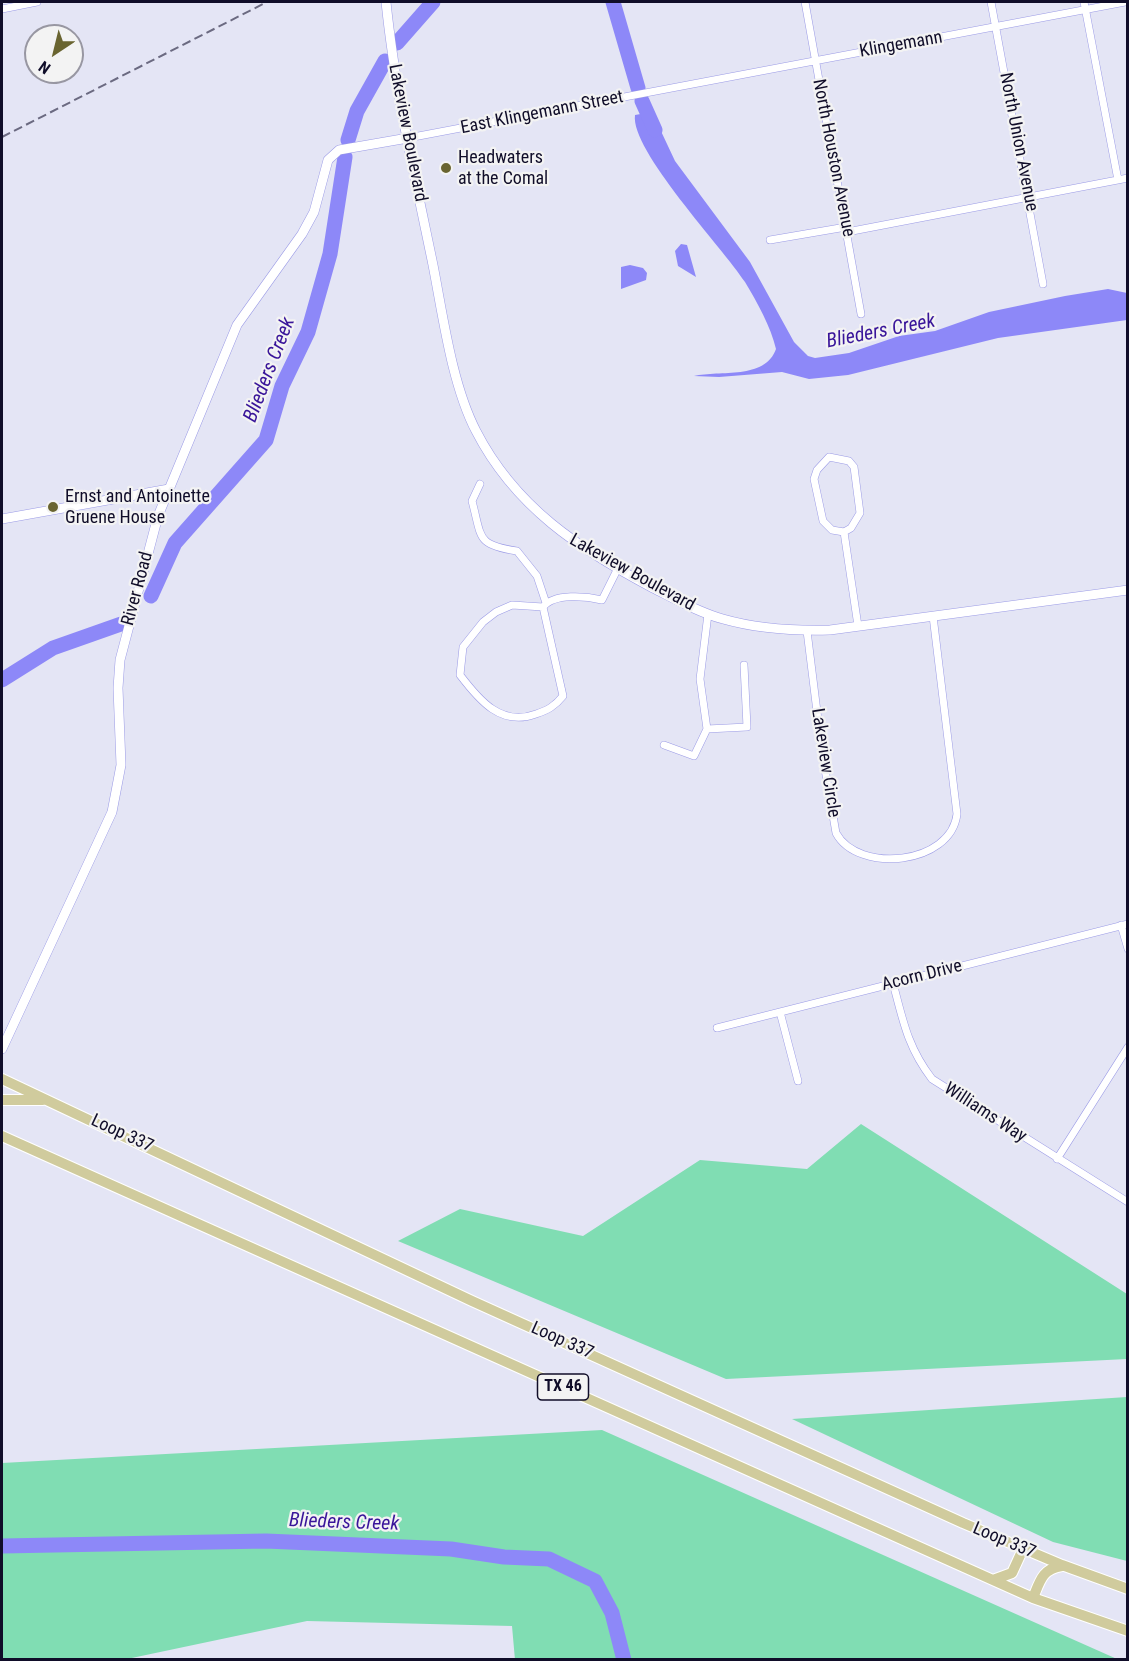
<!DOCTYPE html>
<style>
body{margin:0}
#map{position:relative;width:1129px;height:1661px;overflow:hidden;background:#e4e5f5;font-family:"Roboto Condensed",sans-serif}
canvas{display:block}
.frame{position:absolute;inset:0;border:3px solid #100d29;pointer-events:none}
.north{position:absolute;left:24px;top:24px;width:60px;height:60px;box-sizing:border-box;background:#f3f3f3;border:2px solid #9897a2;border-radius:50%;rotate:215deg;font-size:16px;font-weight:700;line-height:24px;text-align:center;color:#100d29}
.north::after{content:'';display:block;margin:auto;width:21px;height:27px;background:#696430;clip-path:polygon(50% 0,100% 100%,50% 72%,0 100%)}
</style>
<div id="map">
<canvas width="1129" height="1661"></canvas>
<div class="frame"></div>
<div class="north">N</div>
</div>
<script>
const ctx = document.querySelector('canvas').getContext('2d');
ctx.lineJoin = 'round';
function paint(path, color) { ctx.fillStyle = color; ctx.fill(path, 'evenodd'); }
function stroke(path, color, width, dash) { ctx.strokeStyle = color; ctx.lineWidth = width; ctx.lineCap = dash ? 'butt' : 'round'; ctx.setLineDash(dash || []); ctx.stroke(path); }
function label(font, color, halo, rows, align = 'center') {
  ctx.font = font + ' "Roboto Condensed",sans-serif'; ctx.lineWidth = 4.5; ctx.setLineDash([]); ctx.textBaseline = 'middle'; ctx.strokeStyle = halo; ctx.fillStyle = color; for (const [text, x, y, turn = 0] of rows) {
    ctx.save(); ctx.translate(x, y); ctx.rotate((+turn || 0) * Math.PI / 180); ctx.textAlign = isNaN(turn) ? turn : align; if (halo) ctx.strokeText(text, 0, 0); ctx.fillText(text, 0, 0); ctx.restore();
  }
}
const green = new Path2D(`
 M861,1124L1127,1294V1359L726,1379L398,1241L460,1209L583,1236L700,1160L807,1169Z
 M1127,1397V1561L1053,1542L792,1419Z
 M602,1430L1117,1659L515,1660L512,1626L307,1621L127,1659H2V1463Z`);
const water = new Path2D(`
 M652,112L675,161L750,262L794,342L808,356L815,358L849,353L899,336L935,331L989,312L1065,296L1108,289L1127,293V320L998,338L848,375L809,379L782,372L719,377L694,376C720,370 765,380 776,349C771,327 757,302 745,282C723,248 630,150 635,115Z
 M681,244L687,245L696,277L678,266L675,251Z
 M630,265L643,268L647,273L646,280L621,289V267Z`);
const river = new Path2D(`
 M613,2L638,88
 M397,43L433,2
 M642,101L655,130
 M348,140L357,111L385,61
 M151,596L175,543L266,440L282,386L308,332L330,254L345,157
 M2,680L53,648L121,624
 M2,1546L266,1541L451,1549L504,1557L549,1559L595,1581L612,1613L624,1660`);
const minor = new Path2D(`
 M805,2L861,314
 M991,2L1043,284
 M1084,2L1118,180
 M2,9L37,2
 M408,138L1125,2
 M847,232L1128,178
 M770,240L846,227
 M480,484L472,501C482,538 476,545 517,551L537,576L546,603
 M844,532L832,530L823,521L814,479L817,470L829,457L849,461L854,467L860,513L851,528L844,532L858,626
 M543,607L512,605L496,612L483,622L463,647L460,675C479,700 501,727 536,714C548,710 555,706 563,696L543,607C554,593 586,596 602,600L618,568
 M807,631L822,752L836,833C858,874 951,865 957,814L933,616
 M707,729L747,727L744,665
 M664,745L694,756L707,729L700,679L708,614
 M1121,925L1128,949
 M893,983C903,1021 908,1048 932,1079L1128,1202
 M780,1012L798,1081
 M717,1028L1128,924
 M1057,1159L1128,1047`);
const tertiary = new Path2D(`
 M386,2C395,90 415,178 433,265C443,316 452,385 476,431C515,507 579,549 653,588C675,599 698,612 723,619C758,629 794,631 830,630L1128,590
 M2,519L169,489
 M2,1049L112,812L121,765L118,688L120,660L158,516L237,325L302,234L314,212L328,160L339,150L408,138`);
const primary = new Path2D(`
 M2,1079L472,1301L963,1523L1062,1565L1128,1589
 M2,1100H43
 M2,1136L1033,1598L1128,1631
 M993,1580L1012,1573L1023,1549
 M1033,1598C1040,1581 1042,1569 1062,1566`);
const rail = new Path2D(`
 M2,137L267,2`);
const markers = [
 [446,168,6,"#696430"],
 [53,507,6,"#696430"]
];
const shields = [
 [563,1387,51]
];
const shieldNames = [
 ["TX 46",563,1387]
];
const streetNames = [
 ["Klingemann",901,45,-10],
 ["East Klingemann Street",542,113,-11],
 ["Lakeview Boulevard",407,133,79],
 ["North Union Avenue",1018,142,79],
 ["North Houston Avenue",833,158,79],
 ["Lakeview Boulevard",632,573,29],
 ["River Road",138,589,-75],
 ["Lakeview Circle",825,763,81],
 ["Acorn Drive",922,976,-14],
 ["Williams Way",985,1113,33],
 ["Loop 337",122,1134,25],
 ["Loop 337",562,1341,24],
 ["Loop 337",1004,1541,23]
];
const poiNames = [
 ["Headwaters",458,158],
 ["at the Comal",458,179],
 ["Ernst and Antoinette",65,497],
 ["Gruene House",65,518]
];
const waterNames = [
 ["Blieders Creek",881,332,-11],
 ["Blieders Creek",270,370,-69],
 ["Blieders Creek",344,1523,2]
];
paint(green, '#80ddb3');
paint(water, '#8d88f8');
stroke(river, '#8d88f8', 15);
stroke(minor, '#9b9be6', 8);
stroke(tertiary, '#9b9be6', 10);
stroke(primary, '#fff', 12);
stroke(minor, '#fff', 7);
stroke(tertiary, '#fff', 9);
stroke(primary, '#d0cb9d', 10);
stroke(rail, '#6b6a81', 2, [9, 4.5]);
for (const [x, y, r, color] of markers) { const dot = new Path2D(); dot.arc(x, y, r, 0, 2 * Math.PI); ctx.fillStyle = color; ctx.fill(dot); stroke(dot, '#f3f3f3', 2); }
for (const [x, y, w] of shields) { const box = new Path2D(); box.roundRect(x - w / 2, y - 13, w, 26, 4.5); ctx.fillStyle = '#f3f3f3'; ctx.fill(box); stroke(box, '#100d29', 1.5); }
label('bold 16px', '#100d29', null, shieldNames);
label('18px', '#100d29', '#f3f3f3', streetNames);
label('18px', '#100d29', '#f3f3f3', poiNames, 'left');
label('italic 20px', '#39159a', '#f3f3f3', waterNames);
</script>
